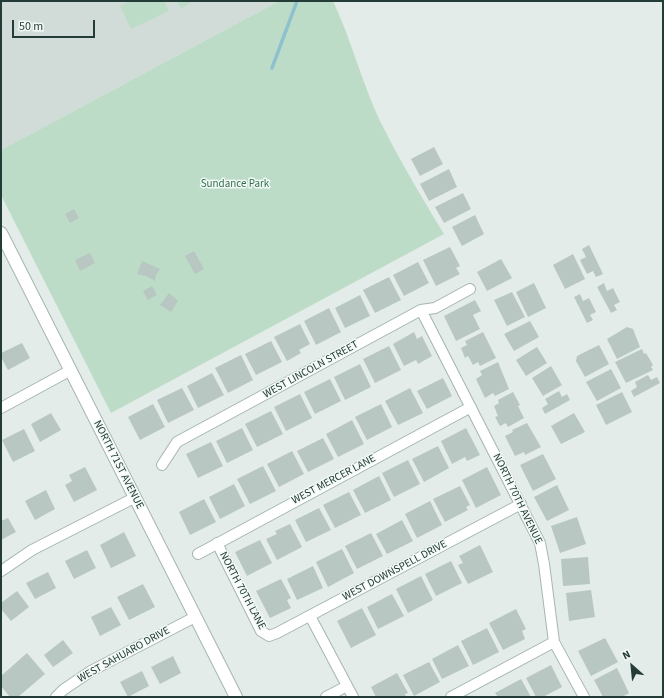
<!DOCTYPE html>
<style>
body{margin:0}
#map{position:relative;width:664px;height:698px;overflow:hidden;background:#e3ece8;font-family:"Source Sans 3",sans-serif}
canvas{display:block}
.frame{position:absolute;inset:0;border:2px solid #233c37;pointer-events:none}
.north{position:absolute;left:612px;top:646px;width:40px;height:40px;-webkit-text-stroke:3px #f3f9f6;paint-order:stroke;rotate:333deg;font-size:11px;font-weight:700;line-height:16px;text-align:center;color:#233c37}
.north::after{content:'';display:block;margin:auto;width:14px;height:18px;background:#233c37;clip-path:polygon(50% 0,100% 100%,50% 72%,0 100%)}
.scale{position:absolute;left:12px;top:20px;width:83px;height:18px;box-sizing:border-box;border:2px solid #233c37;border-top:0;padding-left:5px;font-size:12px;line-height:14px;white-space:nowrap;color:#233c37;-webkit-text-stroke:3px #f3f9f6;paint-order:stroke}
</style>
<div id="map">
<canvas width="664" height="698"></canvas>
<div class="frame"></div>
<div class="north">N</div>
<div class="scale">50 m</div>
</div>
<script>
const ctx = document.querySelector('canvas').getContext('2d');
ctx.lineJoin = 'round';
function paint(path, color) { ctx.fillStyle = color; ctx.fill(path, 'evenodd'); }
function stroke(path, color, width, dash) { ctx.strokeStyle = color; ctx.lineWidth = width; ctx.lineCap = dash ? 'butt' : 'round'; ctx.setLineDash(dash || []); ctx.stroke(path); }
function label(font, color, halo, rows, align = 'center') {
  ctx.font = font + ' "Source Sans 3",sans-serif'; ctx.lineWidth = 3; ctx.setLineDash([]); ctx.textBaseline = 'middle'; ctx.strokeStyle = halo; ctx.fillStyle = color; for (const [text, x, y, turn = 0] of rows) {
    ctx.save(); ctx.translate(x, y); ctx.rotate((+turn || 0) * Math.PI / 180); ctx.textAlign = isNaN(turn) ? turn : align; if (halo) ctx.strokeText(text, 0, 0); ctx.fillText(text, 0, 0); ctx.restore();
  }
}
const built = new Path2D(`
 M1,1H279L1,150Z`);
const green = new Path2D(`
 M130,1H164L169,11L131,29L120,6Z
 M177,1H192L181,9Z
 M279,1H333C352,41 362,84 381,123C400,161 422,198 444,234L111,413L1,195V150Z`);
const stream = new Path2D(`
 M272,68L297,1`);
const building = new Path2D(`
 M434,147L443,164L420,176L411,159Z
 M449,169L457,187L429,201L420,184Z
 M463,193L471,209L444,223L435,207Z
 M74,209L79,218L70,223L65,214Z
 M475,215L484,234L462,246L452,227Z
 M589,245L603,274L596,277L593,271L587,274L580,260L586,257L582,249Z
 M450,247L460,266L456,268L460,274L436,286L423,260Z
 M194,251L204,269L195,274L185,256Z
 M90,253L95,263L80,271L75,260Z
 M573,254L585,279L565,289L553,265Z
 M501,259L512,278L487,291L477,272Z
 M142,261L160,269L156,275L155,281L146,276L137,274Z
 M418,262L429,283L404,296L393,275Z
 M389,277L401,300L375,313L363,290Z
 M534,283L546,308L528,317L516,292Z
 M604,283L607,291L613,288L620,302L614,305L617,310L611,313L597,287Z
 M152,286L157,295L148,300L143,291Z
 M512,292L525,317L507,326L494,300Z
 M169,293L178,301L171,312L160,305Z
 M580,294L583,301L589,298L596,312L590,315L593,320L587,323L574,297Z
 M360,295L370,316L345,328L335,308Z
 M475,300L481,311L473,315L480,329L456,341L444,316Z
 M329,308L341,332L316,345L304,321Z
 M530,321L539,337L514,351L504,334Z
 M300,324L310,344L299,350L301,353L287,361L274,337Z
 M627,327L633,329L640,347L617,359L607,339Z
 M414,332L417,339L422,336L432,356L418,364L416,360L404,366L393,344Z
 M483,332L496,358L480,366L478,362L473,365L468,356L465,358L461,348L467,345L465,341Z
 M271,341L282,362L256,375L245,354Z
 M22,343L30,358L8,370L1,357V353Z
 M599,345L609,364L585,377L576,361L577,356Z
 M389,346L401,370L375,383L363,359Z
 M537,347L547,363L526,376L516,360Z
 M642,349L644,354L646,353L653,365L651,367L653,370L626,383L615,362Z
 M241,355L253,380L228,393L215,368Z
 M498,362L509,389L495,396L493,393L485,398L476,379L482,375L480,371Z
 M360,364L371,387L345,400L334,377Z
 M551,366L562,385L543,396L532,378Z
 M611,369L621,388L597,401L586,382Z
 M212,373L224,395L198,408L187,386Z
 M648,375L651,380L657,377L660,383L634,397L631,391L637,387L635,382Z
 M443,378L452,396L427,409L417,391Z
 M330,379L341,401L315,414L304,392Z
 M182,388L194,410L168,423L157,400Z
 M410,388L423,413L398,425L385,401Z
 M559,391L562,397L567,394L570,400L545,414L542,408L548,404L545,399Z
 M513,392L520,405L518,406L524,418L508,427L506,423L500,426L495,417L498,416L494,406L499,403L498,400Z
 M622,392L632,412L606,425L596,405Z
 M300,394L312,418L286,431L274,407Z
 M153,404L165,427L140,440L128,417Z
 M381,404L392,427L367,440L355,417Z
 M271,411L283,434L257,447L245,424Z
 M51,413L61,430L40,442L31,424Z
 M574,413L585,432L561,444L551,426Z
 M352,420L364,444L338,457L326,434Z
 M527,423L541,447L525,455L524,452L515,456L505,436L513,432L512,430Z
 M242,428L253,450L227,463L216,441Z
 M466,428L480,455L467,461L465,457L452,464L441,441Z
 M24,429L35,451L13,462L2,440Z
 M323,438L334,459L308,472L297,451Z
 M211,442L223,466L198,478L186,454Z
 M438,446L449,468L424,482L412,459Z
 M292,451L304,474L279,487L267,464Z
 M543,454L556,479L533,491L520,465Z
 M408,460L420,484L394,497L382,473Z
 M263,466L276,491L250,504L237,479Z
 M85,467L97,490L74,502L65,485L72,481L69,475Z
 M487,467L501,495L476,508L462,480Z
 M379,476L391,500L365,513L353,490Z
 M234,484L245,506L220,519L209,497Z
 M557,485L569,510L547,521L534,497Z
 M460,486L470,505L466,507L468,510L445,522L433,499Z
 M46,490L55,509L35,520L25,501Z
 M349,492L361,515L335,528L323,505Z
 M204,499L216,522L190,535L179,512Z
 M430,501L442,525L417,538L405,514Z
 M319,508L331,530L306,542L295,520Z
 M577,517L586,544L560,553L551,526Z
 M8,518L16,532L1,540V521Z
 M402,520L413,541L387,554L376,534Z
 M290,524L302,547L277,560L266,539L277,534L275,531Z
 M124,532L136,556L111,568L100,545Z
 M371,533L383,556L357,569L345,546Z
 M260,540L272,563L247,576L235,552Z
 M480,545L493,572L468,584L458,565L463,563L459,556Z
 M342,549L354,573L328,587L316,562Z
 M87,550L96,568L74,579L65,561Z
 M588,557L590,584L563,586L561,559Z
 M451,561L462,583L436,596L425,574Z
 M313,566L323,588L297,600L287,579Z
 M48,572L56,588L35,599L26,583Z
 M421,576L433,600L408,613L396,589Z
 M281,579L291,598L287,600L291,608L270,618L256,591Z
 M143,584L155,607L129,620L117,597Z
 M591,590L595,617L569,621L566,593Z
 M17,591L29,607L11,621L1,609V603Z
 M392,594L404,616L378,629L367,607Z
 M111,607L121,625L100,636L91,617Z
 M362,608L376,635L351,648L337,621Z
 M516,609L526,629L522,631L525,639L503,650L489,623Z
 M487,628L499,652L473,665L461,641Z
 M605,638L618,662L591,676L578,651Z
 M63,640L73,653L53,667L44,655Z
 M458,645L469,666L442,679L432,659Z
 M27,653L45,674L18,697H10L1,686V676Z
 M173,656L181,673L160,684L151,667Z
 M429,662L440,682L414,696L403,675Z
 M551,665L562,687L543,697H536L526,678Z
 M617,668L629,693L622,697H603L594,680Z
 M142,671L149,686L128,697L120,682Z
 M397,673L408,693L405,694L406,697H376L371,687Z
 M521,679L531,697H498L495,693Z`);
const minor = new Path2D(`
 M421,310L540,543L544,564L554,642L584,697
 M1,408L71,370
 M162,465L177,442L421,310L435,308L470,289
 M217,543L261,631L269,636L277,633L521,504
 M198,554L471,407
 M1,571L32,550L134,498
 M310,616L353,697
 M56,697L63,690L91,671L195,617
 M326,697L347,686
 M451,697L554,642`);
const tertiary = new Path2D(`
 M1,233L236,697`);
const parkNames = [
 ["Sundance Park",235,185]
];
const streetNames = [
 ["WEST LINCOLN STREET",311,370,-29],
 ["NORTH 71ST AVENUE",118,465,63],
 ["WEST MERCER LANE",334,480,-28],
 ["NORTH 70TH AVENUE",517,499,64],
 ["WEST DOWNSPELL DRIVE",395,571,-28],
 ["NORTH 70TH LANE",242,591,62],
 ["WEST SAHUARO DRIVE",124,655,-29]
];
paint(built, '#d1dcd8');
paint(green, '#bddcc7');
stroke(stream, '#8ec0ce', 3.5);
paint(building, '#b8c7c2');
stroke(minor, '#a6b4af', 12);
stroke(tertiary, '#a6b4af', 14);
stroke(minor, '#fff', 10);
stroke(tertiary, '#fff', 12);
label('11px', '#30714d', '#f3f9f6', parkNames);
label('11px', '#233c37', '#f3f9f6', streetNames);
</script>
